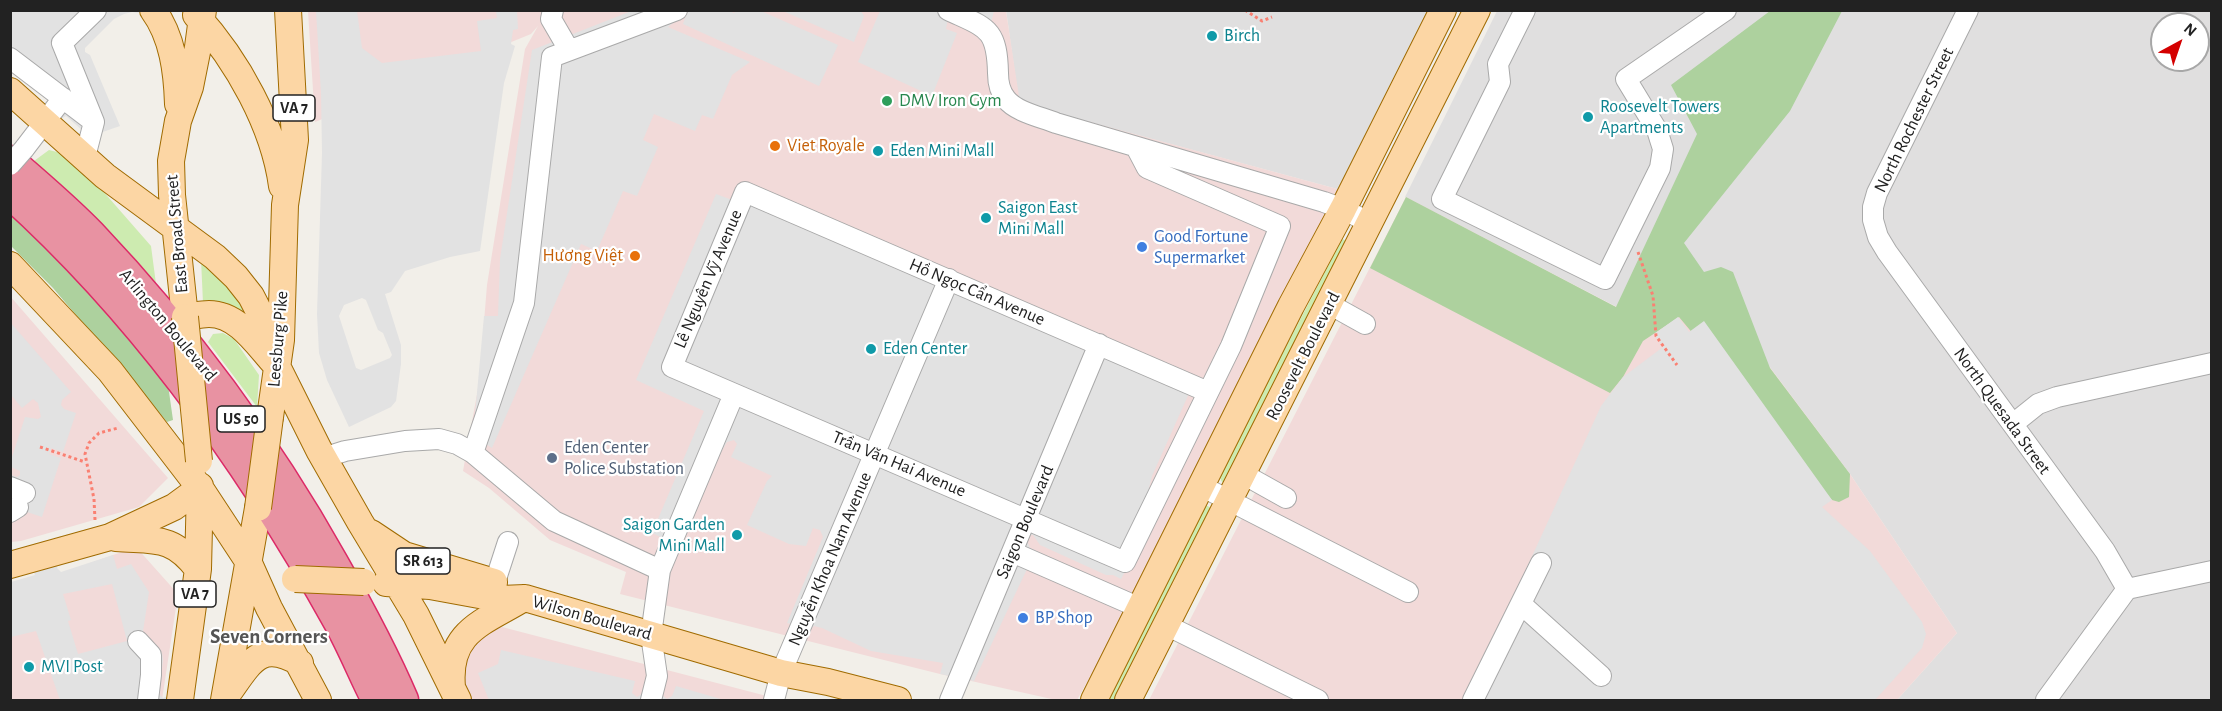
<!DOCTYPE html>
<meta charset="utf-8">
<style>
body{margin:0}
#map{position:relative;width:2222px;height:711px;overflow:hidden;background:#f2efe9;font-family:"Alegreya Sans",sans-serif}
canvas{display:block}
.frame{position:absolute;inset:0;border:12px solid #222;pointer-events:none}
.north{position:absolute;left:2150px;top:12px;width:60px;height:60px;box-sizing:border-box;background:#fff;border:2px solid #a7a7a7;border-radius:50%;rotate:40deg;font-size:16px;font-weight:700;line-height:24px;text-align:center;color:#222}
.north::after{content:'';display:block;margin:auto;width:21px;height:27px;background:#d40000;clip-path:polygon(50% 0,100% 100%,50% 72%,0 100%)}
</style>
<div id="map">
<canvas width="2222" height="711"></canvas>
<div class="frame"></div>
<div class="north">N</div>
</div>
<script>
const ctx = document.querySelector('canvas').getContext('2d');
ctx.lineJoin = 'round';
function paint(path, color) { ctx.fillStyle = color; ctx.fill(path, 'evenodd'); }
function stroke(path, color, width, dash) { ctx.strokeStyle = color; ctx.lineWidth = width; ctx.lineCap = dash ? 'butt' : 'round'; ctx.setLineDash(dash || []); ctx.stroke(path); }
function label(font, color, halo, rows, align = 'center') {
  ctx.font = font + ' "Alegreya Sans",sans-serif'; ctx.lineWidth = 4.5; ctx.setLineDash([]); ctx.textBaseline = 'middle'; ctx.strokeStyle = halo; ctx.fillStyle = color; for (const [text, x, y, turn = 0] of rows) {
    ctx.save(); ctx.translate(x, y); ctx.rotate((+turn || 0) * Math.PI / 180); ctx.textAlign = isNaN(turn) ? turn : align; if (halo) ctx.strokeText(text, 0, 0); ctx.fillText(text, 0, 0); ctx.restore();
  }
}
const residential = new Path2D(`
 M1006,10L1432,11L1341,190L1019,103Z
 M1497,11H2211V700H1897L1957,633L1850,474L1676,242L1638,318L1405,197ZM2162,24H2198V60H2162Z`);
const commercial = new Path2D(`
 M541,10L542,20L568,10L1006,11L1020,103L1341,190L1126,614L1077,700H1056L940,674L620,594L626,572L550,540L489,488L463,471L479,383L487,285L525,49L538,26L531,34L315,122L308,11Z
 M1406,197L1637,318L1675,241L1850,474L1957,633L1897,700H1149Z
 M10,296L168,478L139,507L21,541L11,542Z
 M136,547L178,594L162,700H11L10,591Z
 M502,627L782,700H470L465,688L461,654L479,633Z`);
const grass = new Path2D(`
 M49,150L65,154L88,174L151,246L156,284L34,161Z
 M1342,239L1347,241L1225,482H1222L1219,476Z
 M201,259L227,283L253,320C236,310 224,301 203,303Z
 M223,333L234,339L259,375L257,407L208,342L213,334Z
 M1204,504L1215,510L1116,700H1103Z`);
const forest = new Path2D(`
 M1770,11H1842L1790,111L1684,243L1704,272L1721,267L1733,272L1770,368L1850,474L1849,497L1839,502L1832,500L1679,317L1643,341L1623,377L1610,393L1370,268L1406,197L1616,307L1697,134L1671,85Z
 M10,212L77,278L168,385L173,420L167,422L53,288L11,246Z`);
const parking = new Path2D(`
 M141,10L147,17L140,13L132,12L124,14L114,19L85,48V52L90,55L120,126L94,135L83,131L66,116L61,119L47,106L49,100L11,68L10,11Z
 M634,10H728L734,13L736,11H761L838,45L819,86L683,24L687,12L668,27L750,62L732,75L713,119L702,115L695,131L654,114L643,140L658,147L637,196L623,191L597,251L581,244L492,448L473,436L484,316H498L500,259L532,50Z
 M316,11H357L362,48L382,63L481,51L477,21L497,18L496,11H517L518,29L513,30L511,44L515,46L504,83L480,251L450,257L405,271L391,292L385,294L401,345V364L396,401L391,407L349,427L327,380L319,353L317,314L322,153L321,93ZM362,298L366,300L378,330L383,333L392,355L390,358L361,370L356,368L339,316L344,305Z
 M783,11H861L864,16L854,42Z
 M880,11H994L991,23L981,40L971,30L948,19L946,29L957,33L932,96L858,62Z
 M742,182L1195,380L1152,476L1145,504L1155,515L1121,579L1113,575H1106L1040,545L1033,535H1031L1027,541L1030,548L1121,589L1113,607L1028,567L974,681L940,674L943,663L871,651L822,628L814,626L810,630L787,623L823,537L820,530L813,528L806,546L789,544L747,525L767,481L772,476L731,457L737,444L734,440L727,442L720,454L679,546L652,533L704,411L636,380L716,194L735,201Z
 M1678,317L1689,332L1704,321L1832,500L1822,507L1870,551L1922,622L1926,634L1922,648L1875,700H1463L1511,602L1601,406L1623,377L1663,347L1654,334Z
 M10,322L71,392L62,400L61,405L64,409L76,413L63,452L51,448L49,454L61,458L42,517L27,512L11,521V475L17,477L20,475V471L11,467V460L25,417L38,419L41,417L38,403L33,399L22,408L11,395Z
 M113,555L117,569L131,564L149,592L142,638L155,644L162,653L163,660L159,694L163,698L168,696L167,700H60L36,631L11,637V582L35,575L33,569L58,562L57,568L61,572ZM112,584L127,641L78,654L68,621L71,620L63,594Z
 M501,650L635,681L632,693L637,697L643,693L645,680L665,686L662,695L667,699L672,696L676,686L724,700H489L478,673L498,664Z`);
const path = new Path2D(`
 M1245,10L1262,21L1272,17
 M1638,252L1653,296L1656,336L1677,365
 M40,447L85,462
 M95,520L94,499L85,454L89,443L99,433L118,428`);
const minor = new Path2D(`
 M553,10L551,19L569,50
 M948,10C986,28 997,27 998,73C998,81 1000,92 1006,99C1016,112 1041,117 1056,123L1324,202L1343,209L1370,223
 M1525,10L1498,64L1500,82L1442,199L1605,279L1660,168L1663,149L1657,130L1626,79L1726,10
 M1968,10L1877,193L1873,207V220L1878,237L1887,252L2105,551L2127,589
 M10,58L94,122
 M1136,147L1147,168L1280,226L1231,346L1125,562L672,367L745,192L1208,392
 M24,149L63,98
 M85,157L94,122L62,43L96,10
 M1329,304L1365,324
 M2013,424L2038,404L2057,397L2212,363
 M473,453L524,303L552,57L677,10
 M323,458L345,451L405,441L439,439L457,444L473,453L554,521L660,570
 M1243,474L1286,498
 M1201,486L1408,592
 M10,487L25,493
 M10,512L18,507
 M1012,552L1140,608
 M495,582L508,542
 M1521,604L1601,676
 M1166,625L1318,700
 M138,641L151,655V675L148,700
 M651,700L657,676L651,635L660,570L734,394
 M774,700L781,673L949,279
 M950,700L1099,344
 M1473,700L1541,563
 M2046,700L2127,589L2212,571`);
const major = new Path2D(`
 M153,10C173,37 177,73 178,104
 M203,10L198,47L190,87L178,121L171,161L172,195L185,317C193,316 201,314 209,314C239,314 258,346 276,365
 M196,15C237,60 274,126 282,186
 M10,91L105,176L215,257L236,277L251,296L268,329L278,368L319,450L360,522L416,615L458,700
 M10,265L110,371L200,488L248,561L269,608L318,700
 M270,417L281,340L285,205L295,140L288,10
 M371,533L404,555L494,582
 M116,538C155,541 172,535 198,569
 M10,565L110,537L174,507L200,488
 M386,583L430,586L501,599L525,598L781,673L828,682L898,700
 M452,687C447,631 483,623 524,598
 M229,692C251,661 261,640 300,663
 M180,700L198,569L200,486
 M224,700L258,508
 M1094,700L1291,306L1343,209L1443,10
 M1128,700L1477,10`);
const highway = new Path2D(`
 M10,161C37,185 66,209 91,235C185,334 266,444 333,563C358,607 383,653 403,700
 M10,193C143,313 253,467 339,622C353,647 364,675 377,700`);
const minorBridge = new Path2D(`
 M10,165L24,149`);
const majorBridge = new Path2D(`
 M185,317L199,461
 M258,508L270,417
 M295,579L364,582`);
const markers = [
 [1212,36,6,"#0f9aa8"],
 [887,101,6,"#2e9e5b"],
 [1588,117,6,"#0f9aa8"],
 [775,146,6,"#e8710a"],
 [878,151,6,"#0f9aa8"],
 [986,218,6,"#0f9aa8"],
 [1142,247,6,"#3f7fe0"],
 [635,256,6,"#e8710a"],
 [871,349,6,"#0f9aa8"],
 [552,458,6,"#5c6f8a"],
 [737,535,6,"#0f9aa8"],
 [1023,618,6,"#3f7fe0"],
 [29,667,6,"#0f9aa8"]
];
const shields = [
 [294,108,42],
 [241,419,48],
 [423,561,54],
 [195,594,42]
];
const shieldNames = [
 ["VA 7",294,108],
 ["US 50",241,419],
 ["SR 613",423,561],
 ["VA 7",195,594]
];
const cultureNames = [
 ["Birch",1224,36],
 ["Roosevelt Towers",1600,107],
 ["Apartments",1600,128],
 ["Eden Mini Mall",890,151],
 ["Saigon East",998,208],
 ["Mini Mall",998,229],
 ["Eden Center",883,349],
 ["Saigon Garden",725,525,"right"],
 ["Mini Mall",725,546,"right"],
 ["MVI Post",41,667]
];
const leisureNames = [
 ["DMV Iron Gym",899,101]
];
const streetNames = [
 ["North Rochester Street",1914,120,-64],
 ["East Broad Street",177,234,-95],
 ["Lê Nguyên Vỹ Avenue",708,279,-67],
 ["Hồ Ngọc Cẩn Avenue",977,292,23],
 ["Arlington Boulevard",168,325,50],
 ["Leesburg Pike",278,339,-85],
 ["Roosevelt Boulevard",1303,356,-63],
 ["North Quesada Street",2002,411,54],
 ["Trần Văn Hai Avenue",899,464,23],
 ["Saigon Boulevard",1025,522,-67],
 ["Nguyễn Khoa Nam Avenue",830,559,-67],
 ["Wilson Boulevard",592,618,16]
];
const foodNames = [
 ["Viet Royale",787,146],
 ["Hương Việt",623,256,"right"]
];
const shopNames = [
 ["Good Fortune",1154,237],
 ["Supermarket",1154,258],
 ["BP Shop",1035,618]
];
const serviceNames = [
 ["Eden Center",564,448],
 ["Police Substation",564,469]
];
const quarterNames = [
 ["Seven Corners",269,637]
];
paint(residential, '#e0dfdf');
paint(commercial, '#f2dad9');
paint(grass, '#cdebb0');
paint(forest, '#add19e');
paint(parking, '#e2e2e2');
stroke(minor, '#a9a9a9', 22);
stroke(major, '#a06b00', 28);
stroke(highway, '#dc2a67', 33);
stroke(path, '#fa8072', 3, [3, 3]);
stroke(minor, '#fff', 20);
stroke(major, '#fcd6a4', 26);
stroke(highway, '#e892a2', 30);
stroke(minorBridge, '#a9a9a9', 22, []);
stroke(majorBridge, '#a06b00', 28, []);
stroke(minorBridge, '#fff', 20);
stroke(majorBridge, '#fcd6a4', 26);
for (const [x, y, r, color] of markers) { const dot = new Path2D(); dot.arc(x, y, r, 0, 2 * Math.PI); ctx.fillStyle = color; ctx.fill(dot); stroke(dot, '#fff', 2); }
for (const [x, y, w] of shields) { const box = new Path2D(); box.roundRect(x - w / 2, y - 13, w, 26, 4.5); ctx.fillStyle = '#fff'; ctx.fill(box); stroke(box, '#222', 1.5); }
label('bold 16px', '#222', null, shieldNames);
label('18px', '#0d838f', '#fff', cultureNames, 'left');
label('18px', '#27864d', '#fff', leisureNames, 'left');
label('18px', '#222', '#fff', streetNames);
label('18px', '#c56008', '#fff', foodNames, 'left');
label('18px', '#366cbe', '#fff', shopNames, 'left');
label('18px', '#4e5e75', '#fff', serviceNames, 'left');
label('bold 21px', '#555', '#fff', quarterNames);
</script>
